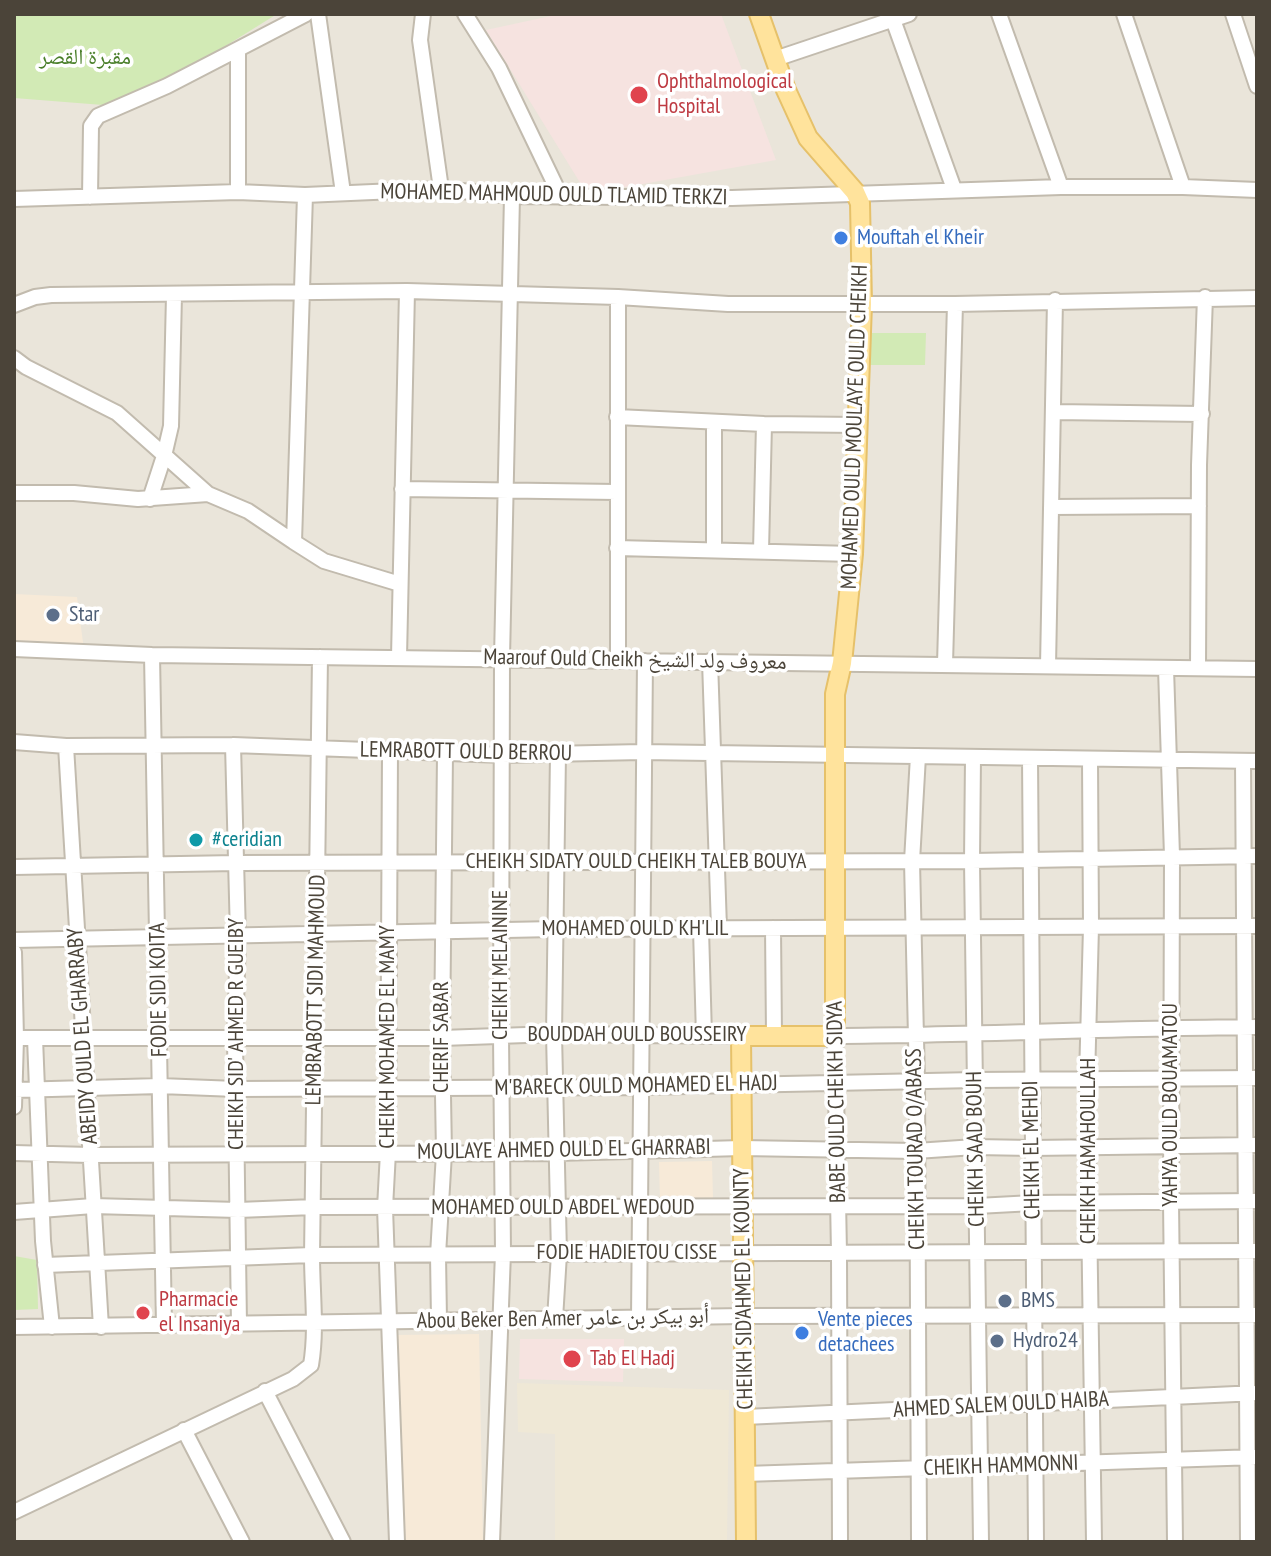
<!DOCTYPE html>
<meta charset="utf-8">
<style>
body{margin:0}
#map{position:relative;width:1271px;height:1556px;overflow:hidden;background:#f6f3ec;font-family:"PT Sans Narrow",sans-serif}
canvas{display:block}
.frame{position:absolute;inset:0;border:16px solid #4b4439;pointer-events:none}
</style>
<div id="map">
<canvas width="1271" height="1556"></canvas>
<div class="frame"></div>
</div>
<script>
const ctx = document.querySelector('canvas').getContext('2d');
ctx.lineJoin = 'round';
function paint(path, color) { ctx.fillStyle = color; ctx.fill(path, 'evenodd'); }
function stroke(path, color, width, dash) { ctx.strokeStyle = color; ctx.lineWidth = width; ctx.lineCap = dash ? 'butt' : 'round'; ctx.setLineDash(dash || []); ctx.stroke(path); }
function label(font, color, halo, rows, align = 'center') {
  ctx.font = font + ' "PT Sans Narrow","Noto Naskh Arabic",sans-serif'; ctx.lineWidth = 7; ctx.setLineDash([]); ctx.textBaseline = 'middle'; ctx.strokeStyle = halo; ctx.fillStyle = color; for (const [text, x, y, turn = 0] of rows) {
    ctx.save(); ctx.translate(x, y); ctx.rotate((+turn || 0) * Math.PI / 180); ctx.textAlign = isNaN(turn) ? turn : align; if (halo) ctx.strokeText(text, 0, 0); ctx.fillText(text, 0, 0); ctx.restore();
  }
}
const residential = new Path2D(`
 M14,14H1257V1542H14Z`);
const commercial = new Path2D(`
 M14,594L77,597L84,650L14,647Z
 M712,1161L713,1198L660,1200L659,1162Z
 M479,1334L483,1542H399L395,1335Z`);
const education = new Path2D(`
 M517,1383L729,1390L727,1542H555V1434L518,1432Z`);
const medical = new Path2D(`
 M560,14H721L776,160L587,194L486,30Z
 M520,1339H624L623,1382L519,1379Z`);
const green = new Path2D(`
 M14,14H277L174,78L103,105L14,98Z
 M871,333H926L925,365H870Z
 M14,1256L37,1260L38,1309L14,1310Z`);
const minor = new Path2D(`
 M318,14L343,193
 M423,14L420,40L441,189
 M465,14L499,68L561,197
 M891,14L954,189
 M999,14L1061,187
 M1124,14L1183,187
 M1233,14L1257,86
 M238,51V192
 M775,59L909,14
 M305,195L294,542L324,561L400,584
 M90,197L91,126L98,116L167,86L306,14
 M14,199L238,192L305,195L441,189L512,196L732,198L1061,187H1183L1257,190
 M618,297V660
 M14,305L35,297L51,295L407,291L618,297L728,304H955L1257,298
 M14,358L26,367L117,413L208,494L248,511L294,542
 M1054,412L1202,414
 M617,417L764,424L858,425
 M714,422V550
 M402,489L617,492
 M14,493H74L138,499L208,494
 M150,499L164,456L171,426L174,295
 M1051,507L1199,506
 M617,548L853,554
 M761,551L764,424
 M14,649L152,655L1257,669
 M152,655L164,1325
 M399,657L407,291
 M710,661L719,928
 M945,664L955,304
 M1048,666L1055,300
 M1166,668L1172,856L1171,1202L1175,1542
 M1198,668L1199,465L1205,297
 M14,742L66,746L233,745L502,755L642,752L1257,761
 M233,745L238,936L235,1039L239,1324
 M66,746L101,1327
 M390,752L388,1152L385,1208L397,1542
 M918,756L912,861L917,1082L919,1542
 M973,757L972,861L981,1542
 M1030,758L1036,1542
 M1090,760L1091,927L1087,1079L1094,1542
 M1243,761L1248,1542
 M14,867L236,863L972,861L1257,856
 M773,928L774,1036
 M701,929L704,1036
 M14,940L555,929L1257,926
 M14,952L16,1038L14,1107
 M14,1038H442L554,1034L741,1036
 M35,1038L43,1241L52,1327
 M15,1090L160,1086L236,1089L641,1087L975,1080L1257,1078
 M14,1153L90,1155L557,1153L742,1148L916,1151L975,1147L1032,1148L1257,1145
 M14,1212L93,1206L238,1210L314,1207L977,1206L1033,1203L1257,1201
 M45,1265L312,1255L1257,1251
 M555,1319L559,1254L554,1034L558,754
 M639,1319L645,661
 M439,1320L438,1255L444,1153L442,1038L445,754
 M14,1327L744,1316L1257,1315
 M265,1391L343,1542
 M745,1417L1257,1393
 M184,1430L242,1542
 M745,1474L1257,1457
 M14,1512L293,1379L311,1365C317,1330 312,1292 312,1255L320,657
 M492,1542L503,1253L501,1035L502,658L512,196
 M840,1542L839,1253L835,1036C976,1035 1116,1028 1257,1027`);
const major = new Path2D(`
 M746,1542L741,1036H835V694L842,663L853,554L862,304L860,203L855,192L808,138L786,90L759,14`);
const markers = [
 [639,95,10,"#e0444e"],
 [841,238,8,"#3f7fe0"],
 [53,615,8,"#5c6f8a"],
 [196,840,8,"#0f9aa8"],
 [1005,1301,8,"#5c6f8a"],
 [143,1313,8,"#e0444e"],
 [802,1333,8,"#3f7fe0"],
 [997,1341,8,"#5c6f8a"],
 [572,1359,10,"#e0444e"]
];
const parkNames = [
 ["مقبرة القصر",85,58]
];
const healthNames = [
 ["Ophthalmological",657,82],
 ["Hospital",657,107],
 ["Pharmacie",159,1300],
 ["el Insaniya",159,1325],
 ["Tab El Hadj",590,1359]
];
const streetNames = [
 ["MOHAMED MAHMOUD OULD TLAMID TERKZI",554,195,1],
 ["MOHAMED OULD MOULAYE OULD CHEIKH",855,427,-88],
 ["Maarouf Ould Cheikh معروف ولد الشيخ",635,660,1],
 ["LEMRABOTT OULD BERROU",466,752,1],
 ["CHEIKH SIDATY OULD CHEIKH TALEB BOUYA",636,862],
 ["MOHAMED OULD KH'LIL",635,929],
 ["CHEIKH MELAININE",501,965,-90],
 ["FODIE SIDI KOITA",159,990,-91],
 ["LEMBRABOTT SIDI MAHMOUD",316,990,-89],
 ["CHEIKH SID' AHMED R GUEIBY",237,1034,-90],
 ["BOUDDAH OULD BOUSSEIRY",637,1035],
 ["ABEIDY OULD EL GHARRABY",83,1036,-94],
 ["CHEIKH MOHAMED EL MAMY",388,1037,-90],
 ["CHERIF SABAR",442,1037,-90],
 ["M'BARECK OULD MOHAMED EL HADJ",636,1086,-1],
 ["BABE OULD CHEIKH SIDYA",837,1102,-91],
 ["YAHYA OULD BOUAMATOU",1171,1105,-90],
 ["CHEIKH TOURAD O/ABASS",916,1149,-91],
 ["CHEIKH SAAD BOUH",976,1149,-91],
 ["MOULAYE AHMED OULD EL GHARRABI",564,1150,-1],
 ["CHEIKH EL MEHDI",1032,1150,-91],
 ["CHEIKH HAMAHOULLAH",1089,1151,-90],
 ["MOHAMED OULD ABDEL WEDOUD",563,1208],
 ["FODIE HADIETOU CISSE",627,1253],
 ["CHEIKH SID'AHMED EL KOUNTY",744,1289,-91],
 ["Abou Beker Ben Amer أبو بيكر بن عامر",563,1319,-1],
 ["AHMED SALEM OULD HAIBA",1001,1405,-3],
 ["CHEIKH HAMMONNI",1001,1466,-2]
];
const shopNames = [
 ["Mouftah el Kheir",857,238],
 ["Vente pieces",818,1320],
 ["detachees",818,1345]
];
const serviceNames = [
 ["Star",69,615],
 ["BMS",1021,1301],
 ["Hydro24",1013,1341]
];
const cultureNames = [
 ["#ceridian",212,840]
];
paint(residential, '#eae5da');
paint(commercial, '#f7ead8');
paint(education, '#efe8d6');
paint(medical, '#f6e3e0');
paint(green, '#d2eab5');
stroke(minor, '#c2bbae', 18);
stroke(major, '#e6c16a', 22);
stroke(minor, '#fff', 14);
stroke(major, '#ffe39c', 18);
for (const [x, y, r, color] of markers) { const dot = new Path2D(); dot.arc(x, y, r, 0, 2 * Math.PI); ctx.fillStyle = color; ctx.fill(dot); stroke(dot, '#fff', 3); }
label('22px', '#4a7f2a', '#fff', parkNames);
label('22px', '#be3a42', '#fff', healthNames, 'left');
label('22px', '#4b4439', '#fff', streetNames);
label('22px', '#366cbe', '#fff', shopNames, 'left');
label('22px', '#4e5e75', '#fff', serviceNames, 'left');
label('22px', '#0d838f', '#fff', cultureNames, 'left');
</script>
